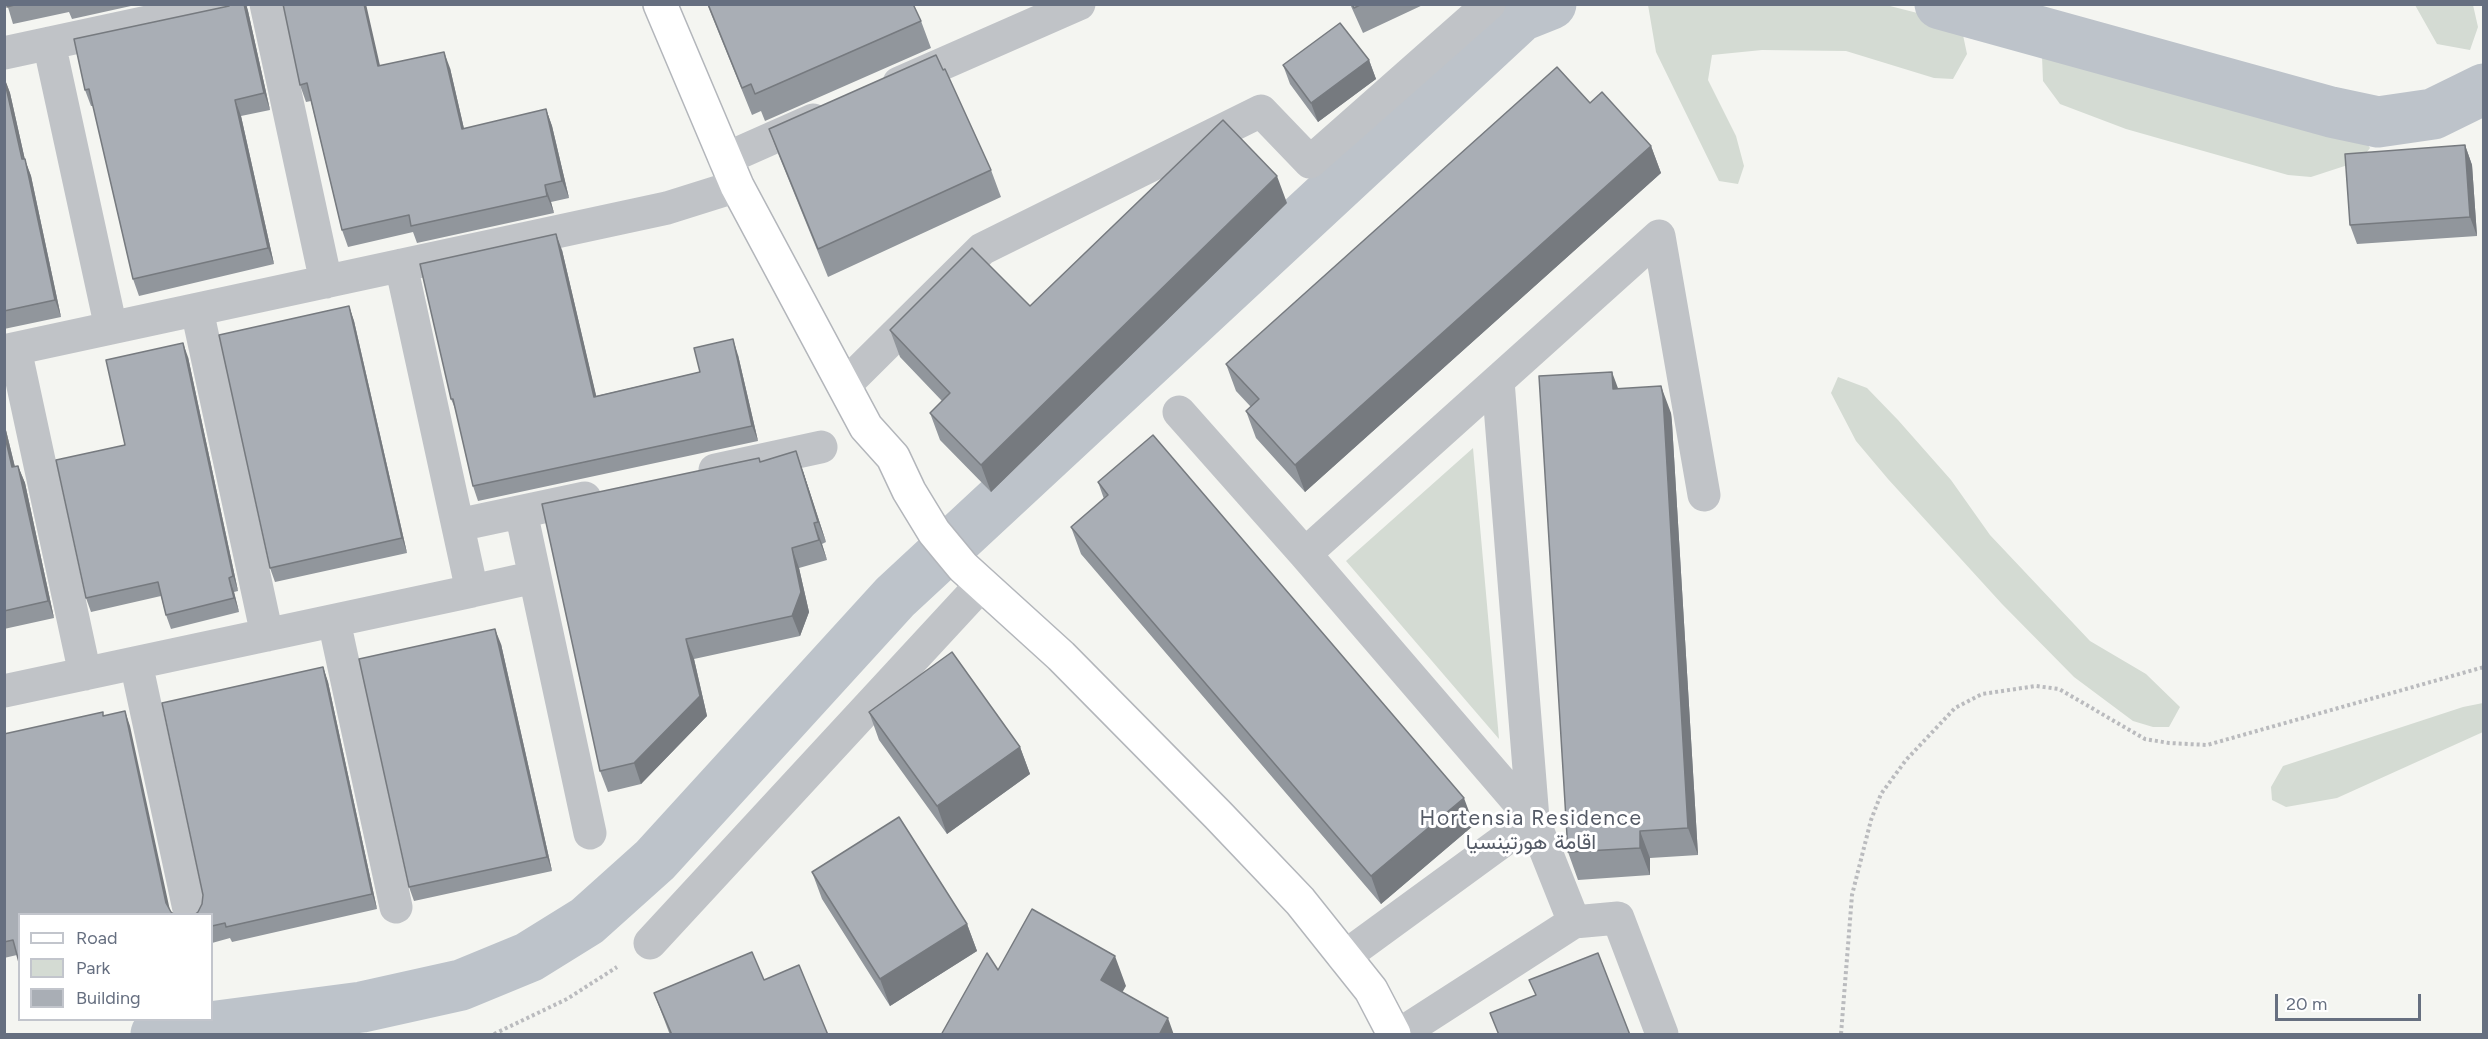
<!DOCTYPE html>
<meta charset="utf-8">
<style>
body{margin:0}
#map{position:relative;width:2488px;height:1039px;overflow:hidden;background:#f4f5f1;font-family:Figtree,sans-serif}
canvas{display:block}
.frame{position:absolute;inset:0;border:6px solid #666f80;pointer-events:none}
.legend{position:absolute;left:18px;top:913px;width:195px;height:108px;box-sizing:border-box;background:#fff;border:2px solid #c2c5cc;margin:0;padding:8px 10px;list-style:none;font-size:18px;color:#666f80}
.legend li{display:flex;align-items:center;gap:12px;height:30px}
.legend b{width:30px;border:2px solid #c2c5cc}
.scale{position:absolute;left:2275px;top:994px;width:146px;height:27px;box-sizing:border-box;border:3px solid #666f80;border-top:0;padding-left:8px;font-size:18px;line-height:21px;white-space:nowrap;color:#666f80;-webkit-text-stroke:4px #fff;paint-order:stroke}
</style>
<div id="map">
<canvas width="2488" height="1039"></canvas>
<div class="frame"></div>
<ul class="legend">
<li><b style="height:8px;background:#fff"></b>Road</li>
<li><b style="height:16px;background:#d4dbd3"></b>Park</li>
<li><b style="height:16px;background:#a9aeb5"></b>Building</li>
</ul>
<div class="scale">20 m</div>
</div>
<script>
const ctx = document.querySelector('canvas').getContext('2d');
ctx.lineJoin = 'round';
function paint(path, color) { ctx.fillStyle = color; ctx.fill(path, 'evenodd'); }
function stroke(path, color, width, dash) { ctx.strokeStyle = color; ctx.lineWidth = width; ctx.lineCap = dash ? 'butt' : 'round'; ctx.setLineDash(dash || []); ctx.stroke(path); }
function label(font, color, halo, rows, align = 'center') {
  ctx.font = font + ' Figtree,Vazirmatn,sans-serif'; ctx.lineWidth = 6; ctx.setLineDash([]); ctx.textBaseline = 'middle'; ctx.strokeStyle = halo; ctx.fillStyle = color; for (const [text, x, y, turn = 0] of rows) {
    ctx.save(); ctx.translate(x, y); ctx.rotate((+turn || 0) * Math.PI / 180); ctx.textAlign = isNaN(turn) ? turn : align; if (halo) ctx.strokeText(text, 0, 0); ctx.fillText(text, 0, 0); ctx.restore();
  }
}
const green = new Path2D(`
 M1648,5H1886L1945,20L1963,35L1967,54L1953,79L1934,78L1846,51L1762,50L1712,55L1708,80L1736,136L1744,166L1738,184L1719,181L1656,52Z
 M2415,5H2473L2478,27L2470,50L2437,44Z
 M2059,47L2335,126L2363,138L2370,148L2360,161L2311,177L2288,175L2126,129L2060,104L2043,81L2042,56Z
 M1838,377L1867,388L1898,420L1951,480L1990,535L2090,641L2146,674L2180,707L2169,727H2153L2133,721L2074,677L2002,604L1888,479L1856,441L1831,393Z
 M1473,448L1499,739L1346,561Z
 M2483,703V732L2337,798L2286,807L2272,800L2271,787L2283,766L2463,707Z`);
const canal = new Path2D(`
 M1940,4L2331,112L2378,122L2433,114L2484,89
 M156,1034L362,1007L461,985L529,957L587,921L655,860L895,597L1521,16L1551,4`);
const path = new Path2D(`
 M494,1034L567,999L617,967
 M1841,1034L1852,895L1871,820L1881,794L1906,760L1955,708L1982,694L2036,686L2059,689L2145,739L2169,743L2207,745L2484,667`);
const street = new Path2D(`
 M266,4L326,282
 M49,43L111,328
 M4,53L231,4
 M899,83L1079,4
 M725,159L813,120
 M197,310L267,635
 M15,349L85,674
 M4,351L667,208L737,186
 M844,386L982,249L1261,111L1310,162L1489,4
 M1179,412L1305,554L1533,819L1498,381
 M715,470L821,447
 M521,512L590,833
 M458,525L585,498
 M1305,554L1659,236L1704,495
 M472,591L535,577
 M334,621L396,907
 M136,663L190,914
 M4,691L472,591L401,265
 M650,943L982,584
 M1344,957L1533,819L1574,922L1618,918L1662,1034
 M1400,1034L1574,922`);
const secondary = new Path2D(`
 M660,4L737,186L866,427L893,457L909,491L934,532L963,567L1061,656L1218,815L1300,901L1371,990L1394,1034`);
const wall = new Path2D(`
 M7,4H140L72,19L69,12L13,24Z
 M232,4H246L248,11L270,110L241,116L274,264L139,296L133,279L93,106H91L85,90Z
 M707,4H913L921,21L931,48L765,121L761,111L752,115Z
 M1350,4H1425L1363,33Z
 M1369,60L1376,79L1318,122L1290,84L1283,65Z
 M380,66L450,68L464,129L546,109L552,126L569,198L551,202L554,213L417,243L413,232L348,247L342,230L311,101L306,102L300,85Z
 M4,77L10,93L25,160L31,176L61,317L4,329Z
 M1590,103L1651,146L1661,173L1305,492L1256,438L1246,411L1251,407L1236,391L1226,364Z
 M769,129L991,170L1001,197L828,277L779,156Z
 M2465,145L2472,165L2477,236L2357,244L2350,225Z
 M1287,203L991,492L940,440L930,413L942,401L900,357L890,330L1030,306Z
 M562,250L596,396L700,372L738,355L758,441L478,501L473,486L457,413L451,399Z
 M349,306L354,321L407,553L275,582L270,568Z
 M188,357L238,591L234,592L239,612L171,629L166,615L161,596L91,612L86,598L125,445Z
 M1618,388L1671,413L1672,423L1698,855L1650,858V875L1578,880L1568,852Z
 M4,422L15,467L18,466L25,483L54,618L4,629Z
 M759,458L760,462L803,471L826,542L822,544L827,560L799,568L809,612L800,636L694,659L707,716L641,784L608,792L600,771Z
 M1098,482L1474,825L1381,904L1081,554L1071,527L1104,499Z
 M501,644L552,871L414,901L409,887Z
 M323,667L328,682L377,909L232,942L230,938L212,943V915L198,912Z
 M869,712L1020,747L1030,774L947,834L879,740Z
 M104,716L130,726L17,955L4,958V734Z
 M812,872L967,924L977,951L890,1006L822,899Z
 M764,980L828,1035H670L654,993Z`);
const shadedWall = new Path2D(`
 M244,4H246L248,11L270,110L264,93Z
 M364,4H366L384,83L378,66Z
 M444,52L450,68L468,146L462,129Z
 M1369,60L1376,79L1318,122L1311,103Z
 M4,77L10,93L25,160L31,176L61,317L55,300Z
 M235,100L241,116L274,264L268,248Z
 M546,109L552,126L569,198L562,181Z
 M2465,145L2472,165L2477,236L2470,217Z
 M1651,146L1661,173L1305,492L1295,465Z
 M1277,176L1287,203L991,492L981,465Z
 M545,185L551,202L554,213L547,196Z
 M556,234L562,250L600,412L594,397Z
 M349,306L354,321L407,553L402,538Z
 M733,339L738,355L758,441L752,426Z
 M183,343L188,357L238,591L233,576Z
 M1612,372L1622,399L1613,389Z
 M1661,386L1671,413L1672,423L1698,855L1688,828Z
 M4,422L19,484L12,467L4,432Z
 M796,451L803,471L826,542L818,522Z
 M18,466L25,483L54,618L48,601Z
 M814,523L822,544L827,560L819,540Z
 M792,548L799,568L809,612L800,636L792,616Z
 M229,578L234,592L239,612L234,598Z
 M495,629L501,644L552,871L547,857Z
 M686,639L694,659L707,716L641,784L634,763Z
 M323,667L328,682L377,909L372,894Z
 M125,711L130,726L171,915L166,903Z
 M1020,747L1030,774L947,834L937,806Z
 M1464,798L1474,825L1381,904L1371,876Z
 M1640,831L1650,858V875L1640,848Z
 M967,924L977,951L890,1006L880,979Z
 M1115,956L1126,986L1112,1010L1101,980Z
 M1168,1018L1174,1035H1159Z`);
const building = new Path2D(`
 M7,4H18L7,7Z
 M232,4H244L264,93L235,100L268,248L133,279L89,89L85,90L74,39L229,6Z
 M283,4H364L378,66L444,52L462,129L546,109L562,181L545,185L547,196L411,226L409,215L342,230L307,83L300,85Z
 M708,4H913L921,21L755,94L751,84L742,88Z
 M1352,4H1362L1354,8Z
 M1340,23L1369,60L1311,103L1283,65Z
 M936,55L943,70L945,69L991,170L818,249L769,129Z
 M1557,67L1590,103L1602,92L1651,146L1295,465L1246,411L1259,399L1226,364Z
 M4,78L22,159H25L55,300L4,311Z
 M1223,120L1277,176L981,465L930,413L950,393L890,330L972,248L1030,306Z
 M2465,145L2470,217L2350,225L2345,154Z
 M556,234L594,397L700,372L694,348L733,339L752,426L473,486L453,399H451L420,264Z
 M349,306L402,538L270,568L219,335Z
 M183,343L233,576L229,578L234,598L166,615L158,582L86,598L56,460L125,445L106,360Z
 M1612,372L1613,389L1661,386L1663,396L1688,828L1640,831V848L1568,852L1539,376Z
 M4,432L12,467L18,466L48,601L4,611Z
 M1153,435L1464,798L1371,876L1071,527L1108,495L1098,482Z
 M796,451L818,522L814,523L819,540L792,548L801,592L792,616L686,639L700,696L634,763L600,771L542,504L759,458L760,462Z
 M495,629L547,857L409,887L359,659Z
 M952,652L1020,747L937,806L869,712Z
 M323,667L372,894L226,927L225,923L212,926V915H194L198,912L202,904L203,895L162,703Z
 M125,711L166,903L171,912L175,915H20V966L13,940L4,942V734L103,712V716Z
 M899,817L967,924L880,979L812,872Z
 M1032,909L1115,956L1101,980L1168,1018L1159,1035H941L987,953L998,970Z
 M752,952L764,980L799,965L828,1035H672L654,993Z
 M1598,953L1630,1035H1499L1490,1013L1536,995L1529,980Z`);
const quarterNames = [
 ["Hortensia Residence",1531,819],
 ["اقامة هورتينسيا",1531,843]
];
paint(green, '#d4dbd3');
stroke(canal, '#bdc3ca', 51);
stroke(secondary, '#b3b6bb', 36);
stroke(path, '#babbbe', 4, [3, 3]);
stroke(street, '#c0c3c7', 33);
stroke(secondary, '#fff', 33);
paint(wall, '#91969c');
paint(shadedWall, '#767a7f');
paint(building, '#a9aeb5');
stroke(building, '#767a7f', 1.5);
ctx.letterSpacing = '1.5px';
label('21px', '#545a66', '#fff', quarterNames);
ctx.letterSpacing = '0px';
</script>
